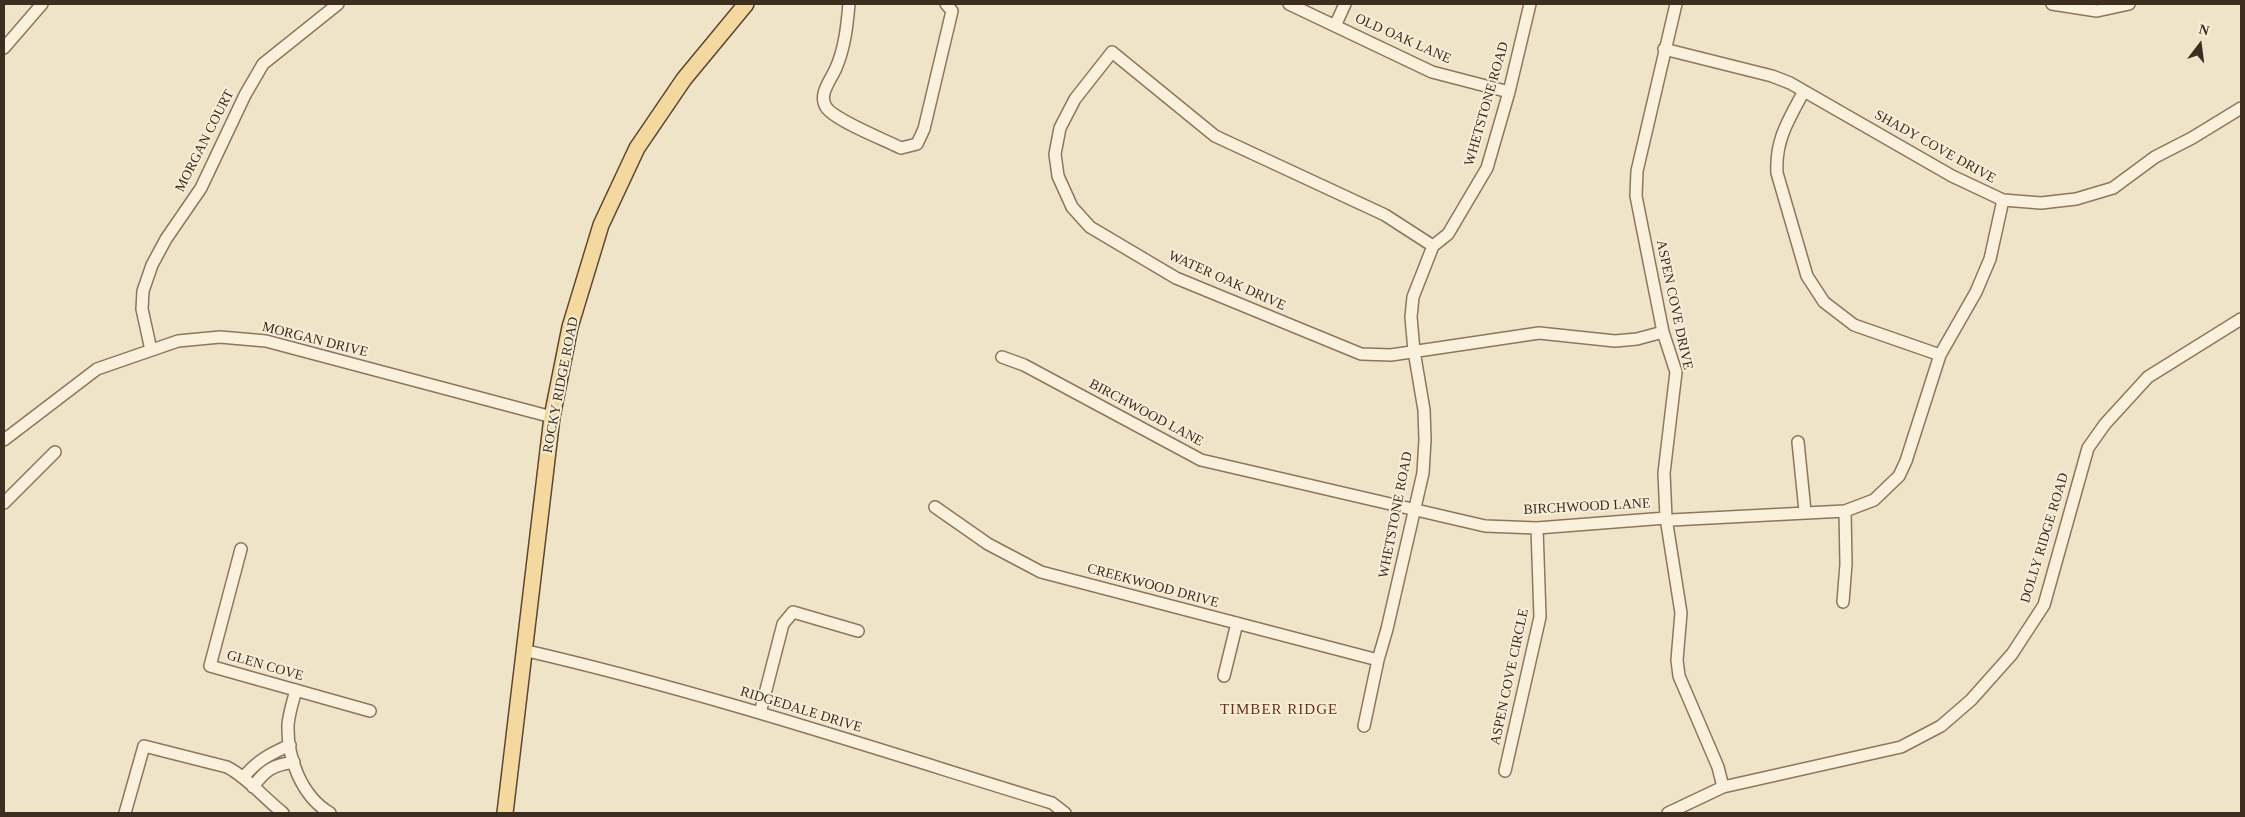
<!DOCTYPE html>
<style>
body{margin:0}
#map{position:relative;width:2245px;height:817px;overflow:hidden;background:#f0e4c8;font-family:Georgia,serif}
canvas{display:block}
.frame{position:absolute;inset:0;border:5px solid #3d2e20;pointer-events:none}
.north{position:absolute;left:2175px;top:20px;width:50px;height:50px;-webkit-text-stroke:4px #f7eed8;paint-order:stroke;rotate:15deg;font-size:14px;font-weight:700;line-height:20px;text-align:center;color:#3d2e20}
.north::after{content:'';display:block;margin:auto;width:18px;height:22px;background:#3d2e20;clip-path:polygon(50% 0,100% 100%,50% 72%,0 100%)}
</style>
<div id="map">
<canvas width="2245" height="817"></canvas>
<div class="frame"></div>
<div class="north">N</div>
</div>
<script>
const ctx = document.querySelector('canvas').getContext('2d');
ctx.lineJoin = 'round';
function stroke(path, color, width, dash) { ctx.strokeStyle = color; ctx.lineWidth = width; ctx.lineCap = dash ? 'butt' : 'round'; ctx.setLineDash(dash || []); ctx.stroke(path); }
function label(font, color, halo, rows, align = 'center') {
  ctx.font = font + ' Georgia,serif'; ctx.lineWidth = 4; ctx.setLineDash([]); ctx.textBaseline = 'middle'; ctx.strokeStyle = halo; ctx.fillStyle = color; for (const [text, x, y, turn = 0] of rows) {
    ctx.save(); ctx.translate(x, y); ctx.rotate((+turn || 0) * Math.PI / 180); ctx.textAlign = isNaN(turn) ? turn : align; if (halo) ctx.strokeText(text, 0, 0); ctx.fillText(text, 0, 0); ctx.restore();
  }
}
const minor = new Path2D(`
 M849,4C847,26 845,47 836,68C831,80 818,94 826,107C834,120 885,140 901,148L917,144L924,129L952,11L946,4
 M1289,4L1432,72L1509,92
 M1676,4L1637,171L1636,196L1663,332L1676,372L1664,473L1666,518L1681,613L1677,660L1679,676L1718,767L1723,787
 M2052,4L2097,11L2129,4
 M1335,26L1345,4
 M4,48L42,4
 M1664,49L1772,76L1790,83L1952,176L2003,200L2041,203L2076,199L2113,188L2155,157L2192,138L2241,108
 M1804,91C1789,119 1775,140 1777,173L1807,276L1824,302L1854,325L1940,355
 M1433,246L1385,215L1215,136L1112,52L1075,99L1060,128L1055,154L1058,176L1072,207L1090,227L1176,278L1361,354L1391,355L1539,333L1615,341L1637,339L1663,332
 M151,350L142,309L143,291L152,265L166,239L201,188L245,95L263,64L338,4
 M1002,357L1024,365L1201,460L1485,526L1537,528L1666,518L1671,520L1845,511L1874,500L1899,476L1906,461L1940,355L1976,292L1990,259L2003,200
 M4,440L97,369L178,341L220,337L266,341L552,417
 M1798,442L1805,511
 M4,503L55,452
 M935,507L988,544L1041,572L1378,660
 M241,549L210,666L370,711
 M1843,602L1846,564L1845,511
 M523,650C702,691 876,749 1052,803L1065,813
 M1224,676L1237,623
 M296,690C293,701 289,713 288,725C287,757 301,796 330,813
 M760,713L783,624L793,612L858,631
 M1364,726L1378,660L1387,629L1423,473L1425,440L1424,410L1414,351L1411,317L1413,297L1433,246L1448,234L1487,168L1509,92L1530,4
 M1505,771L1540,617L1537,528
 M243,778C256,761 270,754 290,745
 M253,787C265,770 273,765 294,762
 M125,813L144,746L227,767C248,778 264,798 283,813
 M1668,813L1723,787L1901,747L1941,726L1971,700L2012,654L2044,605L2088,448L2105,424L2148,377L2241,319`);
const major = new Path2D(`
 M505,813L552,417L570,327L601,225L637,148L684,79L746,4`);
const streetNames = [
 ["OLD OAK LANE",1403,39,24],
 ["WHETSTONE ROAD",1487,104,-74],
 ["MORGAN COURT",205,141,-63],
 ["SHADY COVE DRIVE",1935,147,29],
 ["WATER OAK DRIVE",1227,281,24],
 ["ASPEN COVE DRIVE",1674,305,78],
 ["MORGAN DRIVE",315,340,14],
 ["ROCKY RIDGE ROAD",561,385,-79],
 ["BIRCHWOOD LANE",1146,413,28],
 ["BIRCHWOOD LANE",1587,507,-3],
 ["WHETSTONE ROAD",1396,515,-79],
 ["DOLLY RIDGE ROAD",2045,538,-73],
 ["CREEKWOOD DRIVE",1153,586,15],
 ["GLEN COVE",265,666,16],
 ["ASPEN COVE CIRCLE",1510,677,-78],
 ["RIDGEDALE DRIVE",801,710,17]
];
const neighbourhoodNames = [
 ["TIMBER RIDGE",1279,710]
];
stroke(minor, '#8d765c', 14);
stroke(major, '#5b4430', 18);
stroke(minor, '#faf1dc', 11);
stroke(major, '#f3d9a0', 15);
label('14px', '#3d2e20', '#f7eed8', streetNames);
ctx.letterSpacing = '1px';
label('15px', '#6b2e1e', '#f7eed8', neighbourhoodNames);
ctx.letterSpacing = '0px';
</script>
